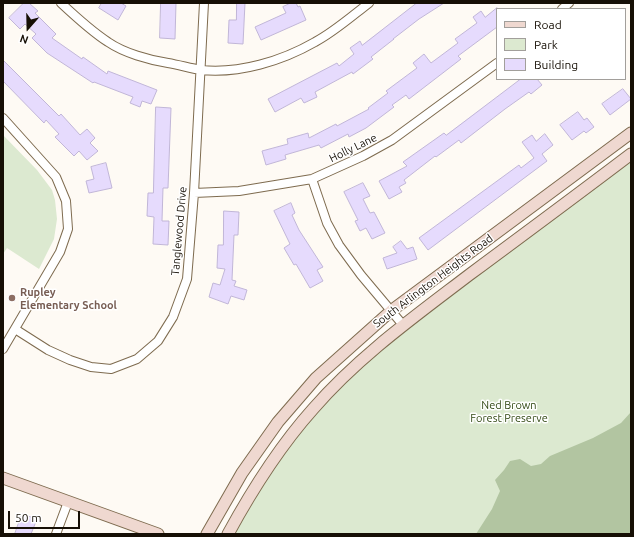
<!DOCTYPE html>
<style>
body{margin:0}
#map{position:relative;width:634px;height:537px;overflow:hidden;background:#fefaf4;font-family:Ubuntu,sans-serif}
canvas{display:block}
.frame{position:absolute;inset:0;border:4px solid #160f05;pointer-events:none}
.legend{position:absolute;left:496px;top:8px;width:130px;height:72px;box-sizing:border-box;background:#fff;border:1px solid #a29f9b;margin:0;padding:5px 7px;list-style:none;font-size:12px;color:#160f05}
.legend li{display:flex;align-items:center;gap:8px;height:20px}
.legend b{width:20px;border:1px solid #a29f9b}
.north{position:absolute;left:8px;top:8px;width:40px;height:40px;-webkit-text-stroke:3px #fff;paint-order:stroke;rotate:200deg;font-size:11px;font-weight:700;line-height:16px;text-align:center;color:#160f05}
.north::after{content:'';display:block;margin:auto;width:14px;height:18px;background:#160f05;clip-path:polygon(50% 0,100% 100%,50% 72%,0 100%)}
.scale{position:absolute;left:8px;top:511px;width:72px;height:18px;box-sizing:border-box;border:2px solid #160f05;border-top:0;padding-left:5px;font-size:12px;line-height:14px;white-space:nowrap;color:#160f05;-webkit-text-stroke:3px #fff;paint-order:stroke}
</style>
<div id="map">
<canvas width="634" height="537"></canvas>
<div class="frame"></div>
<ul class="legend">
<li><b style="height:5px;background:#efd8d0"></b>Road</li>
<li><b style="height:11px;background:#dce9d0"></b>Park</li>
<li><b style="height:11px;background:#e6dbfd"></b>Building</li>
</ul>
<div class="north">N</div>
<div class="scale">50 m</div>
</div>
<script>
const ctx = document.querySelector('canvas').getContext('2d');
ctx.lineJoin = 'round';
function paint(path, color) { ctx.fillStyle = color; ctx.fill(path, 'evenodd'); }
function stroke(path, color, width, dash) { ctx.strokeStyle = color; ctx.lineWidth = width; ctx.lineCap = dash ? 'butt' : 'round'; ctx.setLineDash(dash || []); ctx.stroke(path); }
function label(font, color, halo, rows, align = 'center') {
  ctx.font = font + ' Ubuntu,sans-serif'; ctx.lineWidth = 3; ctx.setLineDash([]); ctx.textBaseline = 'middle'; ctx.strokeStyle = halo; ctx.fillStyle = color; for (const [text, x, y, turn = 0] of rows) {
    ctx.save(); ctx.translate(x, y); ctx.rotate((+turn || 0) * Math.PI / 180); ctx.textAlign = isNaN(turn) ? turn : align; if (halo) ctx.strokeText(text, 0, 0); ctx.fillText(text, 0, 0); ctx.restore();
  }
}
const green = new Path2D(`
 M3,135L37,170L52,190L55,200L57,219L54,239L39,269L7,248L3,254Z
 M631,154V534H228L249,497L338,382Z`);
const forest = new Path2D(`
 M631,412V534H476L492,509L500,491L495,480L504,470L510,461L520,459L531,466L541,464L550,456L593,438L621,423Z`);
const building = new Path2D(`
 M24,3H29L38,11L35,13L56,34L52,38L82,59L83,57L107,74L108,71L157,90L151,104L142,101L140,107L130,103L133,97L94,82L93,83L47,53L32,38L36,34L25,24L20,29L9,18Z
 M102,3H121L126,6L118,20L99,8Z
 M161,3H176L175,39L160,38Z
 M237,3H245L243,44L228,43L229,20H236Z
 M291,3H296L298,7L300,6L306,20L261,40L255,27L286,13L283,7Z
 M417,3H444L419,19L393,39H394L371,57L373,59L353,74L352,72L315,92L317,97L304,103L301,98L275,112L268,99L337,63L339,66L354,54L350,48L360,41L362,45Z
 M497,8V27L458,56L461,59L409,99L406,95L392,105L394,107L366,128L349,137L348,134L321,148L319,145L285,155L286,159L266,165L262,151L288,144L287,139L308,133L309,138L336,124L337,126L369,109L368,108L388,93L386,91L417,68L413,63L424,54L431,63L458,43L455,39L477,23L473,17L481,11L485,17Z
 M3,60L59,116L61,114L80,135L87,129L95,138L90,143L98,151L87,160L79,151L74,156L55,137L59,134L46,120L44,123L3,81Z
 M521,79H537L542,85L531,94L529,92L505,109L461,143L459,140L436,157L435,156L404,180L406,183L399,187L402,192L389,199L379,181L407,166L403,162L444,133L446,135Z
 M623,89L631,99L610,115L602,104Z
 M156,107L171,108L168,188H163L162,221H169L168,245L153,244L154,217L147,216L148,193H153Z
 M578,112L584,120L587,118L594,127L586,133L584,131L572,140L560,125Z
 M545,134L553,145L542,154L547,161L428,250L419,238L519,165L521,168L534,158L522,142L532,135L536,141Z
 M106,163L112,188L89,193L86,181L94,179L91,167Z
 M363,183L370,196L363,199L370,213L374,212L385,233L372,239L366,228L360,231L355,221L358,220L344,192Z
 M291,203L295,213L292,215L299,230L323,267L317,270L323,281L310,288L296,264L294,265L284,248L290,244L274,211Z
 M224,211L239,212L238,235H234L232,280L236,281L234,286L247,290L244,300L231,296L228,304L209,297L213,283L220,285L225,269L217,268L218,245H223Z
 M401,241L407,249L413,247L417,259L387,269L383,258L397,253L393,247Z
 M22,514L37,519L31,534H15Z`);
const street = new Path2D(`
 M61,3C76,17 91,31 108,42C124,53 149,60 168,63C179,65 190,68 201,70C239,74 282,61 315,42C334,32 352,16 369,3
 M562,9L569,3
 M3,118L56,177L66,201L68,229L60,252L3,349
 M312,179L327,223L339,245L361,275L403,325
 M194,193L239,191L312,179L363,156L392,140L497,63
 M15,329L48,350L70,360L91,367L111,369L137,359L158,341L173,317L187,279L194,193L204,3
 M56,534L68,502`);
const secondary = new Path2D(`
 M3,478L158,534
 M207,534L242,473L278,422L316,378L391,311L631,133
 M228,534C252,490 279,447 313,409C358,357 414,317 469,275C523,235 577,195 631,154`);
const markers = [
 [12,298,4,"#8d6e63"]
];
const streetNames = [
 ["Holly Lane",353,148,-26],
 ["Tanglewood Drive",179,231,-85],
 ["South Arlington Heights Road",433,281,-37]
];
const educationNames = [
 ["Rupley",20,292],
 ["Elementary School",20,305]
];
const parkNames = [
 ["Ned Brown",509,405],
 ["Forest Preserve",509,418]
];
paint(green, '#dce9d0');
paint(forest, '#b2c5a1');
paint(building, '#e6dbfd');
stroke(building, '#c1b6d7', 1);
stroke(street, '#7e6b4f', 10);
stroke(secondary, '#7e6b4f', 13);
stroke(street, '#fff', 8);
stroke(secondary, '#efd8d0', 11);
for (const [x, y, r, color] of markers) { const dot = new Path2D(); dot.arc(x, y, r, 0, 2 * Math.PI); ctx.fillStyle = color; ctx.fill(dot); stroke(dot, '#fff', 1.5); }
label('11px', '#160f05', '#fff', streetNames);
label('bold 11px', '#785e54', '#fff', educationNames, 'left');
label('11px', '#324914', '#fff', parkNames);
</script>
